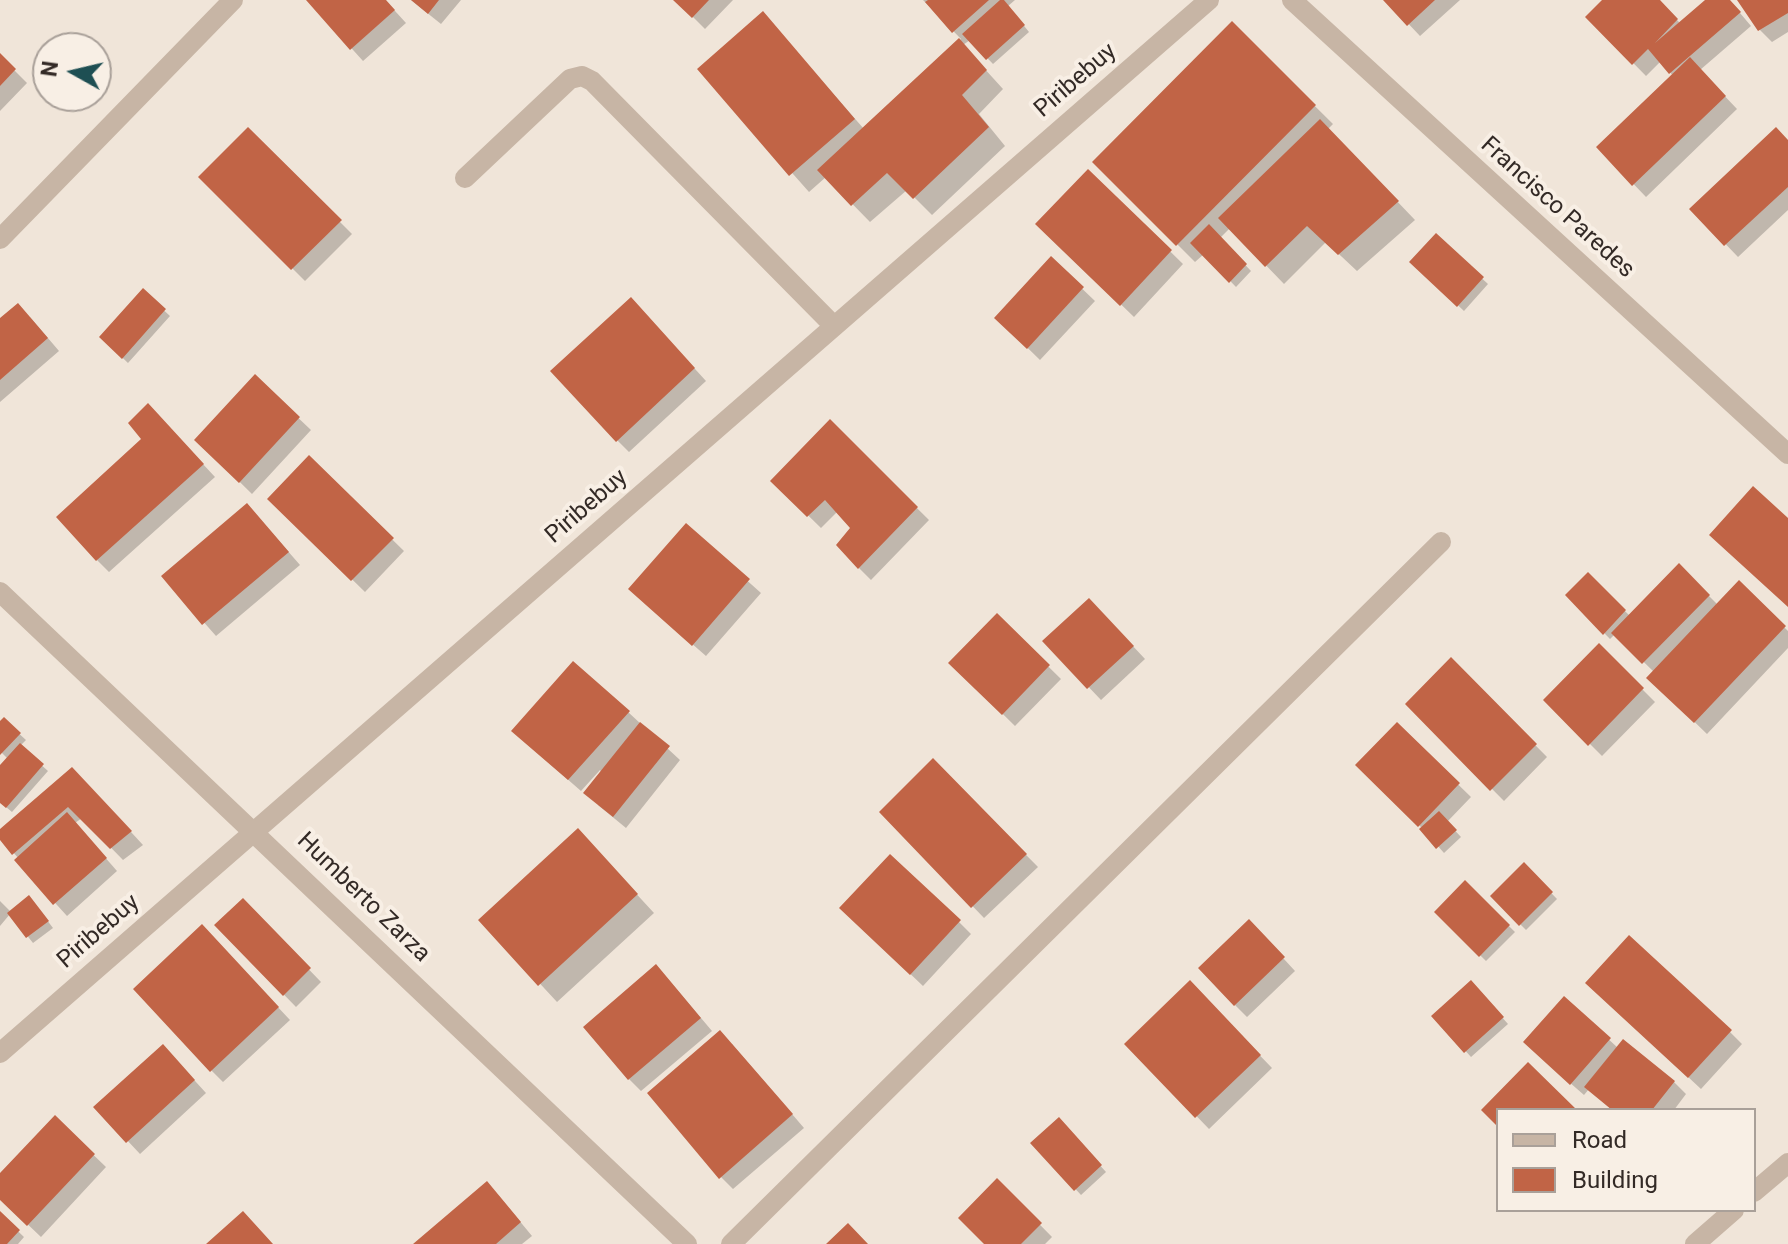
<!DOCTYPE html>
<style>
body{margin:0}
#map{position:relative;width:1788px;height:1244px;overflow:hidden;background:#f0e5d9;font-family:Roboto,sans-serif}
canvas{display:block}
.legend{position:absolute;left:1496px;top:1108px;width:260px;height:104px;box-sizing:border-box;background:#f8efe5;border:2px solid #a9a099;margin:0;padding:10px 14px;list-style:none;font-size:24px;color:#332a26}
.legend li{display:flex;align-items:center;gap:16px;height:40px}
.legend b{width:40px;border:2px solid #a9a099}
.north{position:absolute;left:32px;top:32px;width:80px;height:80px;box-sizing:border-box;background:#f8efe5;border:2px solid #a9a099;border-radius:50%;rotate:278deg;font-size:22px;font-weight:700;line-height:32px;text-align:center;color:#332a26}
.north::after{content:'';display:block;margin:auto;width:28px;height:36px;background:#1e4f53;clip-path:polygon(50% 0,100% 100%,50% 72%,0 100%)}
</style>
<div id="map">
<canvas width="1788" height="1244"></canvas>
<ul class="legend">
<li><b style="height:10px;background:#c7b5a5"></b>Road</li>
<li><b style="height:22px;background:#c16446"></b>Building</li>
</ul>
<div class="north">N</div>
</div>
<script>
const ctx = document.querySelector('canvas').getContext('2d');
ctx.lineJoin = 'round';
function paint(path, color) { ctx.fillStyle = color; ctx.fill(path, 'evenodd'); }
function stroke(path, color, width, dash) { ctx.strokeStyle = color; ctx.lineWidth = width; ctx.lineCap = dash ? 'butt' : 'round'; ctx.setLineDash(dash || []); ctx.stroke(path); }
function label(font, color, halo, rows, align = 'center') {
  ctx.font = font + ' Roboto,sans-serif'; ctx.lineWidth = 8; ctx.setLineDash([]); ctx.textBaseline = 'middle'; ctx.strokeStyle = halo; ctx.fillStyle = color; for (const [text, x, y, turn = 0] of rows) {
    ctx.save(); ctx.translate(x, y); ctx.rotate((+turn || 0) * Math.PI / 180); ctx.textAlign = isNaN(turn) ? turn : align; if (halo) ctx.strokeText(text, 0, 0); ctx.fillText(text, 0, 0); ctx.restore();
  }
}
const shadow = new Path2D(`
 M308,0H385L406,23L363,61Z
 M411,0H461L441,24Z
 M676,0H733L705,29Z
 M923,0H1015L1008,6L1029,32L993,64L970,40L963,45L1003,89L979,114L1005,146L932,215L907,190L870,222L826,177L809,192L700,69L763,14L864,129L961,39Z
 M1386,0H1460L1420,36Z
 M1605,0H1657L1681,24L1708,0H1729L1751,26L1700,70L1737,109L1646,197L1598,147L1673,76L1661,61L1646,76L1588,17Z
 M1739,0H1788V32L1772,42L1760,30Z
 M1232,24L1333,124L1328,129L1415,220L1357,271L1326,242L1284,284L1230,228L1220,238L1251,271L1236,287L1204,254L1195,262L1095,162Z
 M0,56L27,83L0,111Z
 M248,130L352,234L305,281L201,177Z
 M1788,142V210L1738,257L1692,209Z
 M1088,171L1183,264L1134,317L1038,224Z
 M1436,236L1488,284L1464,311L1412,262Z
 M1051,259L1095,301L1040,360L997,318Z
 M143,291L170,316L128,363L101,337Z
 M643,312L706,381L629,452L617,440Z
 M30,317L59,351L0,402V321Z
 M255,377L311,430L252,494L197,440Z
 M160,418L215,477L109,572L97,560L143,439Z
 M830,422L929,520L871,580L859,568L852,528L838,511L821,528L773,481Z
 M309,458L404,551L365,592L270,499Z
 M259,518L300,565L216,636L164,577Z
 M686,526L761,593L706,656L643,601Z
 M1679,566L1718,605L1739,583L1788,631V648L1707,734L1649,678L1654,672L1615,634L1610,639L1567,595L1588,575L1630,616Z
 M1101,612L1145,659L1101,700L1045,641Z
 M997,616L1061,679L1015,726L951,663Z
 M1599,646L1655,702L1602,756L1546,700Z
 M1451,660L1547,757L1504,801L1408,704Z
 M628,712L680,760L626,828L598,805L602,773L600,770L581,791L526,743Z
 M4,720L26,740L20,746L48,771L12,812L0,802V768L8,759L0,751V724Z
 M1397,725L1471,797L1447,822L1461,837L1444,853L1423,829L1358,765Z
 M933,761L1038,867L984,918L882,812Z
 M84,781L143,845L123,860L82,818L75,823L117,871L67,916L17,861L19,859L0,837V831Z
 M595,849L654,913L557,1002L481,920Z
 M1524,865L1557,899L1526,930L1492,896Z
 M1465,883L1515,932L1486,961L1436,912Z
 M0,901L11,912L34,903L53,928L33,943L10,914L0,926Z
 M243,901L321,982L296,1007L217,926Z
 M841,908L959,922L971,934L923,986Z
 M1261,934L1295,971L1247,1017L1235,1005Z
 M214,939L290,1020L223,1082L211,1070Z
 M668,979L712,1031L641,1091L629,1079Z
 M1190,983L1272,1068L1209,1129L1127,1044Z
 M1476,988L1508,1024L1471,1057L1434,1016Z
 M1600,995L1730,1032L1742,1044L1701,1089Z
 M1565,999L1618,1048L1674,1082L1686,1094L1674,1110H1612L1589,1089L1584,1095L1537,1054Z
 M732,1044L804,1128L733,1189L721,1177Z
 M175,1059L206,1093L140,1154L96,1107Z
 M55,1118L106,1167L41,1237L0,1198V1176Z
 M1059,1120L1106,1172L1081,1195L1033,1143Z
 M997,1181L1052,1237L1045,1244H987Z
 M499,1196L532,1236L522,1244H416Z
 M0,1214L24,1237L18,1244H0Z`);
const building = new Path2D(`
 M306,0H386L395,10L350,50Z
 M411,0H439L428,14Z
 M673,0H709L692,18Z
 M928,0H989L952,33L925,2Z
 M1000,0H1004L1025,25L986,60L962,34Z
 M1383,0H1435L1407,26Z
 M1602,0H1660L1678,19L1655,43L1705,0H1730L1741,12L1669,74L1648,49L1632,65L1585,17Z
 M1737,0H1788V13L1758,31Z
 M763,11L855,119L789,176L697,69Z
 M1232,21L1316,105L1176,246L1092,162Z
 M959,38L987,70L962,95L989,127L913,199L887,173L851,206L817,170Z
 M0,53L16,69L0,86Z
 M1690,57L1726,96L1632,186L1596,147Z
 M1320,119L1399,201L1338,255L1307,226L1265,267L1218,218Z
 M248,127L342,220L291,270L198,177Z
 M1776,127L1788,140V187L1724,246L1689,209Z
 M1088,169L1172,250L1120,306L1035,224Z
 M1209,224L1247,264L1229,283L1190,243Z
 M1436,233L1484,277L1457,307L1409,262Z
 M1051,256L1084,287L1027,349L994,318Z
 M143,288L166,309L122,359L99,337Z
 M631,297L695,368L616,442L550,371Z
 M18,303L48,338L0,380V318Z
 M255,374L300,417L239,483L194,440Z
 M148,403L204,464L96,561L56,517L141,439L128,423Z
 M830,419L918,507L858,569L836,545L850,528L825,500L807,517L770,481Z
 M309,455L394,538L351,581L267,499Z
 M1753,486L1788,518V607L1709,535Z
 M247,503L289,552L202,625L161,576Z
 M686,523L750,579L692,646L628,589Z
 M1679,563L1710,595L1642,664L1611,633Z
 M1588,572L1626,610L1603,635L1565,595Z
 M1739,580L1786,626L1694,723L1646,678Z
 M1089,598L1134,646L1087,689L1042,641Z
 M997,613L1050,665L1002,715L948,663Z
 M1599,643L1644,688L1588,746L1543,700Z
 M1451,657L1537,744L1490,791L1405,704Z
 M573,661L630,711L568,780L511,731Z
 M4,717L21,733L0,755V721Z
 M640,722L670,746L613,817L583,793Z
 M1397,722L1460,783L1418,827L1355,765Z
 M20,743L44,764L6,808L0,803V765Z
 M933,758L1027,854L971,908L879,812Z
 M72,767L132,831L110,849L68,807L12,855L0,840V829Z
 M1439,811L1457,830L1436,849L1419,829Z
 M67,812L107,858L53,905L14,860Z
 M578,828L638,894L538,986L478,920Z
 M890,854L961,920L910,975L839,908Z
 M1524,862L1553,892L1519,926L1490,896Z
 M1465,880L1510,925L1479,957L1434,912Z
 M29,895L49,921L26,938L7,913Z
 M243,898L311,968L283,996L214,925Z
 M1249,919L1285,957L1234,1006L1198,968Z
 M202,924L279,1007L210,1072L133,989Z
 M1629,935L1732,1030L1688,1078L1585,983Z
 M656,964L701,1018L628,1080L583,1027Z
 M1190,980L1261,1055L1195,1118L1124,1044Z
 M1471,980L1504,1017L1464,1053L1431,1016Z
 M1564,996L1611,1038L1570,1085L1523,1042Z
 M720,1030L793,1114L719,1179L647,1093Z
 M1623,1039L1675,1081L1652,1110H1612L1584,1087Z
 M163,1044L195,1080L126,1143L93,1107Z
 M1528,1062L1577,1110H1498V1127L1481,1110Z
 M55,1115L95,1154L27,1226L0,1200V1173Z
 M1059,1117L1102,1165L1074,1191L1030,1143Z
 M997,1178L1042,1223L1021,1244H984L958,1218Z
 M487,1181L521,1222L496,1244H413Z
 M0,1211L20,1230L7,1244H0Z
 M243,1211L273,1244H206Z
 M848,1223L868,1244H826Z`);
const minor = new Path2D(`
 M1292,0L1788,454
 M465,178L570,79L582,76L592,81L834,326
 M0,239L233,0
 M0,592L687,1244
 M0,1053L1209,0
 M1754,1192L1788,1163
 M731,1244L1441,542
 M1695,1244L1734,1210`);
const streetNames = [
 ["Piribebuy",1076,81,-41],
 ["Francisco Paredes",1557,208,42],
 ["Piribebuy",587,507,-41],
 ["Humberto Zarza",363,898,44],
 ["Piribebuy",99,932,-41]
];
paint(shadow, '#0003');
paint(building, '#c16446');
stroke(minor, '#c7b5a5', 20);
label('24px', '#332a26', '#f8efe5', streetNames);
</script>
